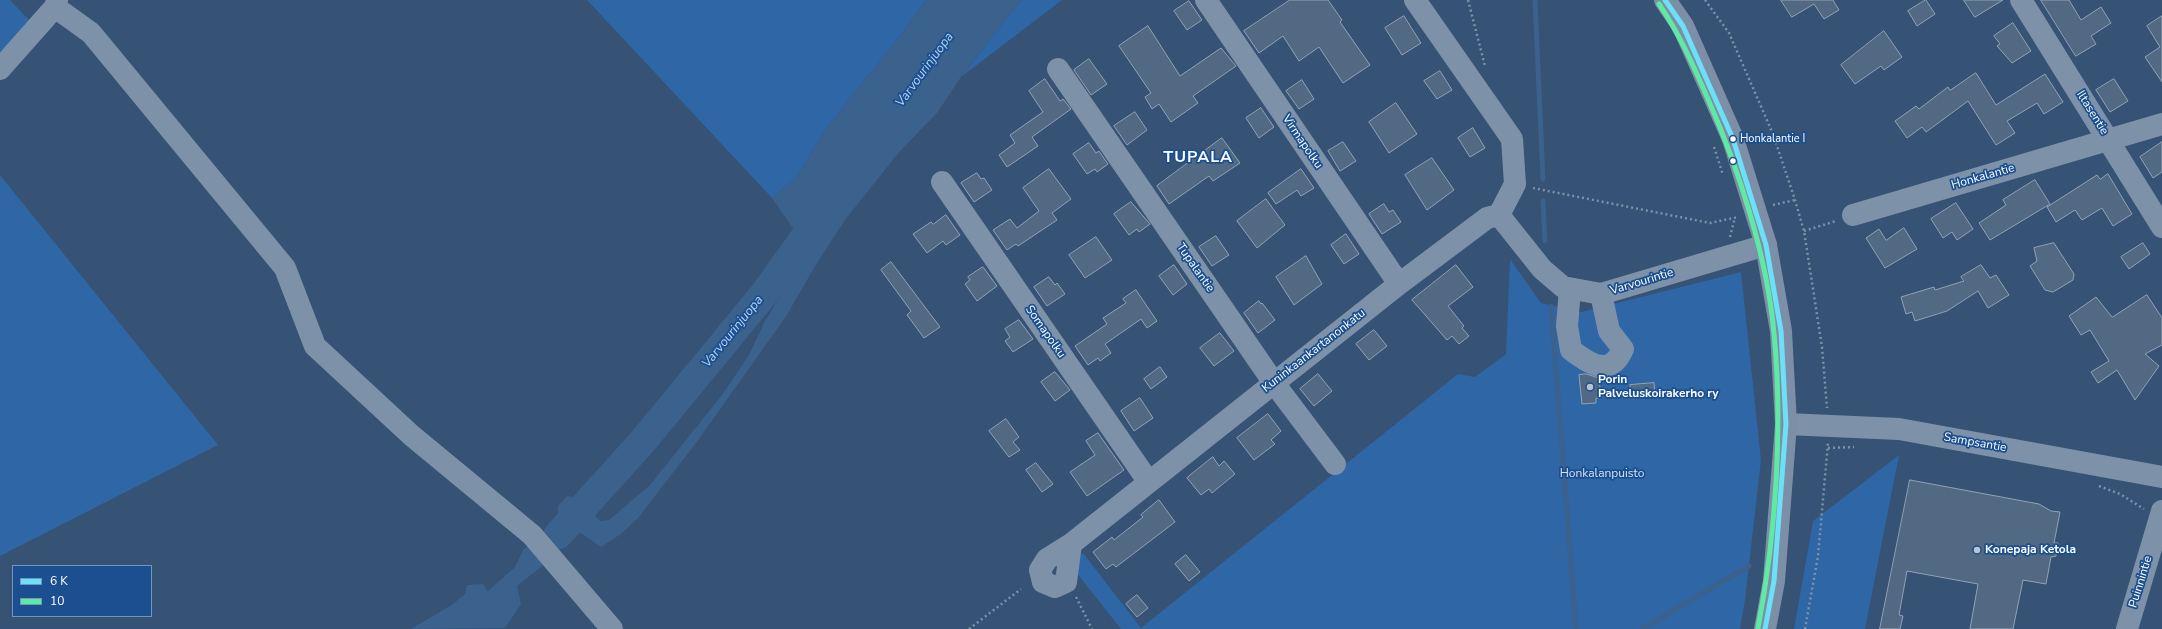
<!DOCTYPE html>
<style>
body{margin:0}
#map{position:relative;width:2162px;height:629px;overflow:hidden;background:#365274;font-family:"Nunito Sans",sans-serif}
canvas{display:block}
.legend{position:absolute;left:12px;top:565px;width:140px;height:52px;box-sizing:border-box;background:#1b4f8f;border:1px solid #7695bc;margin:0;padding:5px 7px;list-style:none;font-size:12px;color:#fff}
.legend li{display:flex;align-items:center;gap:8px;height:20px}
.legend b{width:20px;border:1px solid #7695bc}
</style>
<div id="map">
<canvas width="2162" height="629"></canvas>
<ul class="legend">
<li><b style="height:5px;background:#6ddff8"></b>6 K</li>
<li><b style="height:5px;background:#60e9a3"></b>10</li>
</ul>
</div>
<script>
const ctx = document.querySelector('canvas').getContext('2d');
ctx.lineJoin = 'round';
function paint(path, color) { ctx.fillStyle = color; ctx.fill(path, 'evenodd'); }
function stroke(path, color, width, dash) { ctx.strokeStyle = color; ctx.lineWidth = width; ctx.lineCap = dash ? 'butt' : 'round'; ctx.setLineDash(dash || []); ctx.stroke(path); }
function label(font, color, halo, rows, align = 'center') {
  ctx.font = font + ' "Nunito Sans",sans-serif'; ctx.lineWidth = 3.5; ctx.setLineDash([]); ctx.textBaseline = 'middle'; ctx.strokeStyle = halo; ctx.fillStyle = color; for (const [text, x, y, turn = 0] of rows) {
    ctx.save(); ctx.translate(x, y); ctx.rotate((+turn || 0) * Math.PI / 180); ctx.textAlign = isNaN(turn) ? turn : align; if (halo) ctx.strokeText(text, 0, 0); ctx.fillText(text, 0, 0); ctx.restore();
  }
}
const green = new Path2D(`
 M0,0H10L33,24L0,76Z
 M587,0H926L900,36L825,130L796,178L772,198Z
 M1021,0H1062L961,77Z
 M0,175L218,445L0,556Z
 M1510,259L1541,303L1581,312L1741,272L1761,460L1745,600L1740,629H1121L1068,562L1083,553L1141,628L1458,374L1475,377L1506,354Z
 M1899,455L1865,629H1794L1813,521Z`);
const water = new Path2D(`
 M926,0H1021L961,77L937,113L900,151L845,220L817,263L785,318L696,443L638,518L621,534L601,547L578,531L541,567L517,586L521,604L505,628L411,629L450,606L465,594L467,585L483,584L488,591L515,567L523,550L548,527L558,515V506L567,496L579,498L600,521L609,520L650,485L722,395L749,355L765,321L808,250L772,198L796,178L825,130L900,36Z`);
const stream = new Path2D(`
 M1535,0L1543,179
 M1543,201L1545,241
 M1551,306L1576,629
 M1642,629L1749,566`);
const river = new Path2D(`
 M558,535L643,441L764,294L825,209`);
const building = new Path2D(`
 M1290,0H1328L1342,20L1340,22L1370,65L1343,83L1319,47L1299,61L1283,36L1259,53L1244,31Z
 M1781,0H1833L1839,10L1824,19L1814,4L1792,17Z
 M1926,0L1935,14L1917,26L1908,11Z
 M1964,0H2003L1975,17Z
 M2041,0H2069L2081,20L2101,7L2111,23L2091,36L2096,44L2076,56Z
 M1189,1L1202,20L1187,30L1174,11Z
 M1404,16L1421,43L1402,55L1385,28Z
 M2162,16V82L2145,57L2160,47L2147,26Z
 M2013,23L2031,51L2012,63L1997,46L2000,44L1994,36Z
 M1148,26L1180,76L1221,48L1236,66L1193,96L1198,103L1171,122L1159,104L1152,109L1145,97L1151,93L1119,46Z
 M1884,31L1902,57L1884,70L1881,66L1855,84L1841,65Z
 M1089,59L1107,84L1091,95L1074,70Z
 M1440,71L1452,90L1437,99L1424,81Z
 M1976,73L1996,105L2045,74L2063,102L2044,114L2037,103L2007,121L2015,133L1996,145L1968,101L1926,132L1922,127L1907,138L1895,121L1916,106L1919,109L1948,87L1950,90Z
 M1045,79L1060,101L1063,99L1071,109L1032,137L1038,146L1007,167L999,155L1015,143L1010,135L1043,112L1029,91Z
 M2114,79L2128,101L2110,112L2096,90Z
 M1302,80L1314,99L1299,109L1286,91Z
 M1396,103L1417,134L1389,153L1369,122Z
 M1261,108L1274,127L1259,138L1246,118Z
 M1135,112L1147,130L1127,145L1114,126Z
 M1473,128L1485,148L1470,157L1458,138Z
 M1222,138L1240,163L1213,181L1209,176L1169,204L1157,186Z
 M1343,142L1356,161L1340,171L1328,151Z
 M2162,142V172L2153,178L2140,157Z
 M1089,143L1096,153L1099,151L1108,164L1097,172L1095,169L1087,174L1073,154Z
 M1432,158L1454,190L1427,210L1405,175Z
 M1049,169L1071,199L1052,213L1057,220L1018,246L1016,244L1007,250L993,230L1010,219L1017,228L1039,211L1023,188Z
 M1301,169L1314,188L1301,196L1297,190L1276,204L1268,193Z
 M977,173L981,179L984,178L992,190L974,202L961,183Z
 M2108,174L2132,214L2113,226L2102,208L2082,220L2075,210L2056,222L2047,207L2097,175L2100,179Z
 M2035,180L2050,204L1990,240L1979,223L2006,205L2003,200Z
 M1266,199L1285,225L1257,248L1237,221Z
 M1131,202L1150,224L1139,232L1137,229L1129,235L1114,214Z
 M1956,203L1973,229L1957,240L1952,232L1943,238L1931,219Z
 M1384,204L1389,212L1393,210L1401,222L1382,234L1369,214Z
 M946,215L960,235L946,245L943,241L927,253L913,234L931,222L933,224Z
 M1904,228L1917,249L1885,268L1866,238L1879,229L1886,240Z
 M1346,234L1359,254L1344,264L1331,245Z
 M1216,236L1229,255L1212,266L1199,247Z
 M1096,237L1112,260L1085,278L1069,255Z
 M2054,243L2074,274L2073,280L2053,292L2045,290L2030,266L2037,261L2034,248Z
 M2143,243L2150,254L2129,269L2121,257Z
 M1306,256L1322,284L1294,305L1276,277Z
 M891,262L940,327L924,338L907,315L911,311L881,270Z
 M1174,265L1187,284L1173,295L1159,276Z
 M1456,265L1473,287L1448,306L1464,326L1462,328L1469,336L1459,344L1452,336L1447,340L1412,300Z
 M1981,265L1990,278L1996,275L2009,295L1988,308L1978,291L1947,311L1915,321L1912,312L1906,314L1901,297L1934,287L1935,290L1964,281L1961,277Z
 M983,267L997,286L977,301L965,284L970,280L968,277Z
 M1049,277L1055,285L1057,283L1065,294L1047,306L1034,287Z
 M1136,290L1157,321L1147,328L1141,319L1105,344L1111,353L1100,361L1098,358L1088,365L1075,346L1107,324L1103,318L1126,303L1123,299Z
 M2147,295L2162,318V345L2145,354L2159,366L2135,400L2117,370L2098,383L2091,372L2109,361L2090,330L2081,335L2069,316L2096,297L2112,317Z
 M1259,301L1261,304L1262,303L1275,320L1258,333L1244,313Z
 M1019,320L1033,339L1013,352L1005,341L1010,337L1005,329Z
 M1374,330L1387,346L1369,360L1356,344Z
 M1220,333L1234,351L1214,366L1200,348Z
 M1160,367L1167,377L1151,389L1144,379Z
 M1055,372L1070,390L1055,401L1041,382Z
 M1318,374L1332,391L1314,406L1300,389Z
 M1586,374L1599,378L1601,398H1596V403L1582,404L1579,375Z
 M1654,383L1655,396L1631,398L1630,385Z
 M1140,398L1153,418L1134,431L1121,411Z
 M1268,414L1281,431L1271,440L1275,444L1254,460L1237,438Z
 M1006,419L1019,437L1013,442L1020,450L1009,457L989,431Z
 M1098,433L1124,470L1087,496L1070,472L1095,455L1086,441Z
 M1213,457L1219,466L1224,461L1235,474L1212,493L1209,489L1201,495L1187,478Z
 M1036,463L1053,484L1042,492L1026,470Z
 M1910,480L2039,504L2051,511L2060,512L2054,543H2058L2056,556L2051,557L2046,584L2023,580L2013,629H1970L1978,584L1907,571L1899,615L1903,616L1900,629H1880Z
 M1159,500L1175,522L1116,567L1113,564L1106,569L1093,552L1112,537L1114,540L1143,517L1141,515Z
 M1186,555L1200,572L1189,581L1175,564Z
 M1137,595L1148,608L1137,617L1126,604Z`);
const path = new Path2D(`
 M1468,0L1485,66
 M1705,0L1729,33L1773,134L1795,200L1804,231L1822,347L1827,408
 M1754,138L1755,140L1773,134
 M1714,147L1723,175
 M1533,188L1710,223L1738,217
 M1773,205L1795,200
 M1804,231L1836,221
 M1730,237L1735,217
 M1828,448L1854,447
 M2099,486L2120,494L2144,509
 M1076,597L1092,629
 M969,629L1021,589
 M1805,629L1818,556L1828,443`);
const minor = new Path2D(`
 M1206,0L1399,284
 M2021,0L2162,227
 M55,7L91,33L285,268L315,346L411,435L532,535L612,629
 M0,69L55,7L57,0
 M1058,69L1274,383L1335,464
 M942,182L1148,481
 M1499,215L1542,269L1563,287L1601,294L1766,245
 M1853,215L2162,124
 M1570,289L1567,326L1571,350C1590,364 1610,378 1623,349L1609,331L1601,294
 M1786,424L1899,429L2162,477
 M1071,544L1047,559L1040,570L1043,582L1055,587L1066,582L1071,544L1399,284L1487,218L1499,215L1515,184L1512,139L1415,0
 M2127,629L2162,511`);
const major = new Path2D(`
 M1665,0L1683,26L1733,139L1766,245L1781,331L1786,424L1774,581L1765,629`);
const bus1 = new Path2D(`
 M1665,0L1683,26L1733,139L1766,245L1781,331L1786,424L1774,581L1765,629`);
const bus2 = new Path2D(`
 M1659,4C1680,35 1693,65 1708,99C1739,169 1767,257 1774,333C1783,428 1776,534 1758,628`);
const markers = [
 [1733,139,3.5,"#fff"],
 [1733,161,3.5,"#fff"],
 [1590,387,4,"#b9c2ce"],
 [1977,550,4,"#b9c2ce"]
];
const busNames = [
 ["Honkalantie I",1740,139]
];
const streetNames = [
 ["Iltasentie",2092,113,58],
 ["Virmapolku",1302,142,56],
 ["Honkalantie",1983,177,-16],
 ["Tupalantie",1195,268,55],
 ["Varvourintie",1642,282,-17],
 ["Somapolku",1045,332,55],
 ["Kuninkaankartanonkatu",1314,351,-38],
 ["Sampsantie",1975,443,10],
 ["Puinnintie",2141,582,-73]
];
const poiNames = [
 ["Porin",1598,380],
 ["Palveluskoirakerho ry",1598,394],
 ["Konepaja Ketola",1985,550]
];
const parkNames = [
 ["Honkalanpuisto",1602,474]
];
const waterNames = [
 ["Varvourinjuopa",925,70,-54],
 ["Varvourinjuopa",733,332,-51]
];
const districtNames = [
 ["TUPALA",1198,158]
];
paint(green, '#2f66a5');
paint(water, '#3b618d');
stroke(stream, '#3b618d', 5);
stroke(river, '#3b618d', 29);
paint(building, '#526984');
stroke(building, '#92a2b6', 1);
stroke(path, '#7d92a8', 2.5, [2, 3]);
stroke(minor, '#7d92a8', 22);
stroke(major, '#7d8ea7', 22);
stroke(bus1, '#6ddff8', 5);
stroke(bus2, '#60e9a3', 5);
for (const [x, y, r, color] of markers) { const dot = new Path2D(); dot.arc(x, y, r, 0, 2 * Math.PI); ctx.fillStyle = color; ctx.fill(dot); stroke(dot, '#1b4f8f', 1.5); }
label('11px', '#fff', '#1b4f8f', busNames, 'left');
label('12px', '#fff', '#1b4f8f', streetNames);
label('bold 12px', '#fff', '#1b4f8f', poiNames, 'left');
label('12px', '#cfe3fa', '#1b4f8f', parkNames);
label('italic 13px', '#b5d3f5', '#1b4f8f', waterNames);
ctx.letterSpacing = '1px';
label('bold 16px', '#fff', '#1b4f8f', districtNames);
ctx.letterSpacing = '0px';
</script>
